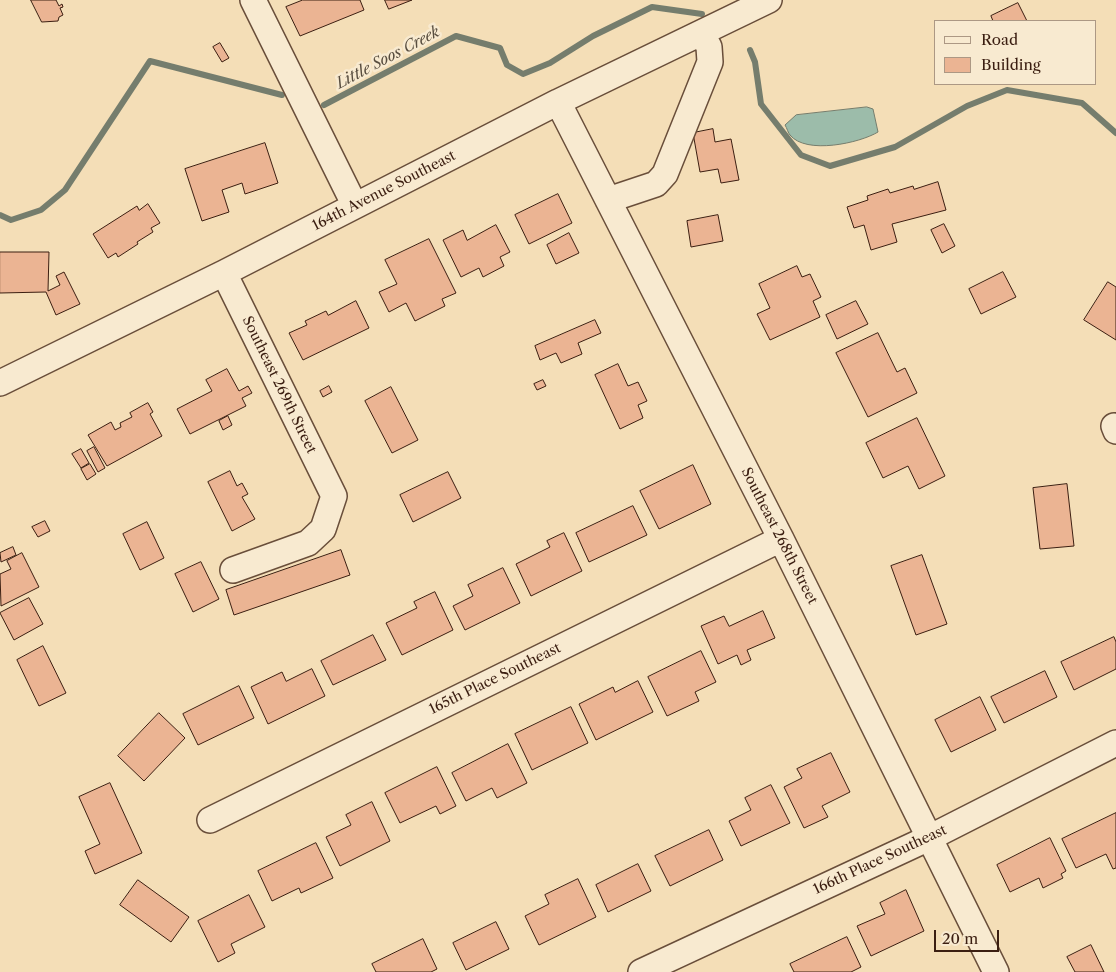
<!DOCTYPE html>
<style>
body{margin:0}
#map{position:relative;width:1116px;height:972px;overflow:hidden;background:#f4deb7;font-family:"Libre Caslon Text",serif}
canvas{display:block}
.legend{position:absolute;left:934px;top:20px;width:162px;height:65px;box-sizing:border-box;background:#f8ead0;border:1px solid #ac9884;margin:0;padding:6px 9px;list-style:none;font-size:15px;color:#3b1e11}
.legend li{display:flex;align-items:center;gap:10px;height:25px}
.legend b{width:25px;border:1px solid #ac9884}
.scale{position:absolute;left:934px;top:930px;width:65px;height:22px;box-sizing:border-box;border:2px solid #3b1e11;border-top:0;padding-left:6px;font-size:15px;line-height:18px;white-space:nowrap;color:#3b1e11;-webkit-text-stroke:4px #f8ead0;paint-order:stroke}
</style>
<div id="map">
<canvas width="1116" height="972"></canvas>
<ul class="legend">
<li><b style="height:6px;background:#f8ead0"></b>Road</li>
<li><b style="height:14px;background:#ebb493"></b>Building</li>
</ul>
<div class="scale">20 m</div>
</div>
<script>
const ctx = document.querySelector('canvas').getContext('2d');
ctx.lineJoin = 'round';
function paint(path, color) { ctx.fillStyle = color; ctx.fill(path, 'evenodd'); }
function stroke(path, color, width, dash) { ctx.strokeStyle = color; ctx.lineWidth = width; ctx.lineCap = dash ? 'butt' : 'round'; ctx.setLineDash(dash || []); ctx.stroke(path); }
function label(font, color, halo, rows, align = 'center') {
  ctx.font = font + ' "Libre Caslon Text",serif'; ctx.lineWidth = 5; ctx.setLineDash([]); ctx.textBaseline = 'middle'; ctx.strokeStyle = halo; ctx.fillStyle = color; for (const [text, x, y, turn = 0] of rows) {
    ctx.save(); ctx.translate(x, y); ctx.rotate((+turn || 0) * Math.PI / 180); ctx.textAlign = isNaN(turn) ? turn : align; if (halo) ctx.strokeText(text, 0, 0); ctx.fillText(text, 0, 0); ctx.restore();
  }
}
const water = new Path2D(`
 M867,107L873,109L878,132C860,143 806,155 790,135C788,133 787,128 785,125L796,115Z`);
const stream = new Path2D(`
 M750,50L755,62L761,104L801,155L830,166L895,147L967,106L1007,90L1082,103L1116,133
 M324,105L456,36L500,48L507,65L523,74L550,63L593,36L652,7L702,14
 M0,215L11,220L41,210L65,190L150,61L282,95`);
const building = new Path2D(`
 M31,0H56L59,6L62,4L63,7L60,8L63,15L59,17L58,21L42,22Z
 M303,0H360L364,10L300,36L286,7Z
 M385,0H412L389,9Z
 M1018,3L1027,21H993L991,16Z
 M220,43L229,58L222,62L213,47Z
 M713,129L715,142L731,139L739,180L721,183L718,169L700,172L693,133Z
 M265,143L278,183L245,194L242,183L222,190L229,212L202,221L185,169Z
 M938,182L946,210L892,224L897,242L871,250L864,225L854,228L847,207L868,200L867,196L888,189L890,193L913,186L914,189Z
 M558,194L572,223L529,244L515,215Z
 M148,204L160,223L151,228L153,232L137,242L138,244L118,257L116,253L108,258L93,234L137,206L139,210Z
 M718,215L723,241L691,247L687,221Z
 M944,224L955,246L942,253L931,230Z
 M496,225L510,252L500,257L504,266L483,277L479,268L461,277L443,240L463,230L467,240Z
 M569,233L579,253L556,264L547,245Z
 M429,239L456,293L442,299L445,306L415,321L406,303L389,312L379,292L397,284L385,260Z
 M0,252H49L48,291L60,285L56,276L64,272L80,304L56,315L46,292L0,293Z
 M797,266L802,277L810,274L821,297L813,301L820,317L770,340L757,314L770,308L759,284Z
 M1003,272L1016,297L981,314L969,289Z
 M1108,282L1116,287V340L1084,320Z
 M356,301L369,328L303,360L289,333L307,325L305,321L326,311L328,315Z
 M856,301L868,324L837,339L826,315Z
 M595,320L601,333L578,343L582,354L561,363L556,353L540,360L535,346Z
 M878,333L897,372L905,368L917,393L868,417L836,353Z
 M618,364L628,386L638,382L647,401L638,405L643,418L620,429L595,375Z
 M227,369L239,391L248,386L252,393L242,398L246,406L190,434L177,409L212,391L206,380Z
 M543,380L546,386L537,390L534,384Z
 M329,386L332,392L323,397L320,391Z
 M391,387L418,440L392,453L365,401Z
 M148,403L153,412L150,414L162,436L107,466L88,435L111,422L115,430L121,427L120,423L132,417L130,413Z
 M228,416L232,425L223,430L219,421Z
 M917,418L945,476L919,489L908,466L883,478L866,443Z
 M94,447L105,468L98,472L87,451Z
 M81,449L89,463L81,468L72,454Z
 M90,464L96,474L87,480L81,469Z
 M693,465L711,504L659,529L640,491Z
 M230,471L237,486L242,483L248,494L242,497L255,519L232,531L208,482Z
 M448,472L461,498L413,522L400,495Z
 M1067,484L1074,546L1040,549L1033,488Z
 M633,506L647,535L589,562L576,533Z
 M45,521L50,531L38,537L32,527Z
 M147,522L164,558L140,570L123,534Z
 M564,533L582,571L531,596L516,564L550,547L547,541Z
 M13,547L16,555L1,562L0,553Z
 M341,550L350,575L234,615L226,590Z
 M22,553L39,587L1,606L0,574L11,569L7,561Z
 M922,555L947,624L916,635L891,566Z
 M201,562L219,599L193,612L175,574Z
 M503,568L520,603L465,630L453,606L473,596L468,585Z
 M435,592L453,630L402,655L386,623L417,608L414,602Z
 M29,598L43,624L14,640L0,613Z
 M763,611L775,638L747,650L751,660L741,665L737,655L718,664L701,626L724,616L729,626Z
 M373,635L386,660L333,685L321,661Z
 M1114,637L1116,642V669L1074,690L1061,662Z
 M43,646L66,693L39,706L17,660Z
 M701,651L716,682L695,692L699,701L667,716L648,677Z
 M312,669L325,696L268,724L251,687L282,672L286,681Z
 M1045,671L1057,697L1004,723L991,697Z
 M638,681L653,712L596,740L579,704L613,687L615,692Z
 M239,686L254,718L198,745L183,714Z
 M980,697L996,730L951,752L935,720Z
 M571,707L588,743L532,770L515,734Z
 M159,713L185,738L144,781L118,756Z
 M508,744L527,783L497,798L492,788L466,801L452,773Z
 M831,753L850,792L822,806L828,817L804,828L784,787L802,778L797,769Z
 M437,767L456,806L440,814L436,806L400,823L385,793Z
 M110,783L142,853L95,874L85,851L100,844L79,797Z
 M771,785L790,823L741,846L729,821L751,810L745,798Z
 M372,802L390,841L340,866L326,837L351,825L346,815Z
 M1116,813V868L1113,869L1106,854L1076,868L1062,839Z
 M709,830L723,860L670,886L655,856Z
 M1050,838L1066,871L1061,874L1063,878L1043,888L1039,878L1010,892L997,865Z
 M316,843L333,878L301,893L299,888L272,901L258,871Z
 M638,864L651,891L608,912L596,885Z
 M578,879L596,917L539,945L525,916L549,904L545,895Z
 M138,880L189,917L171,942L120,905Z
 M906,890L924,931L871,956L857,926L885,914L880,903Z
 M249,895L265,927L231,944L235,953L218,962L198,921Z
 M496,922L509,949L466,970L453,943Z
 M847,937L861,967L851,972H794L790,964Z
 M423,939L437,969L431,972H376L372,964Z
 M1091,945L1104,972H1075L1067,957Z`);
const minor = new Path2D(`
 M253,0L355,206
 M558,102L781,539L996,972
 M608,200L656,184L665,174L710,62L709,47L702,33
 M224,273L334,496L323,529L308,543L233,570
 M0,383L224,273L558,102L769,0
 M1114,426L1116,431
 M210,820L781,539
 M641,972L929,838L1116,743`);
const streetNames = [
 ["164th Avenue Southeast",384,191,-27],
 ["Southeast 269th Street",279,385,64],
 ["Southeast 268th Street",779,536,63],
 ["165th Place Southeast",495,679,-26],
 ["166th Place Southeast",880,860,-25]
];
const waterNames = [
 ["Little Soos Creek",388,58,-28]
];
paint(water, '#9cbcaa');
stroke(water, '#757d6d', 1);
stroke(stream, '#757d6d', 6);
paint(building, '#ebb493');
stroke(building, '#3b1e11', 1);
stroke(minor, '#694e3a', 28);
stroke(minor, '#f8ead0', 25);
label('14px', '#3b1e11', '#f8ead0', streetNames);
label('italic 15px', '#584d3f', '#f8ead0', waterNames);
</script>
